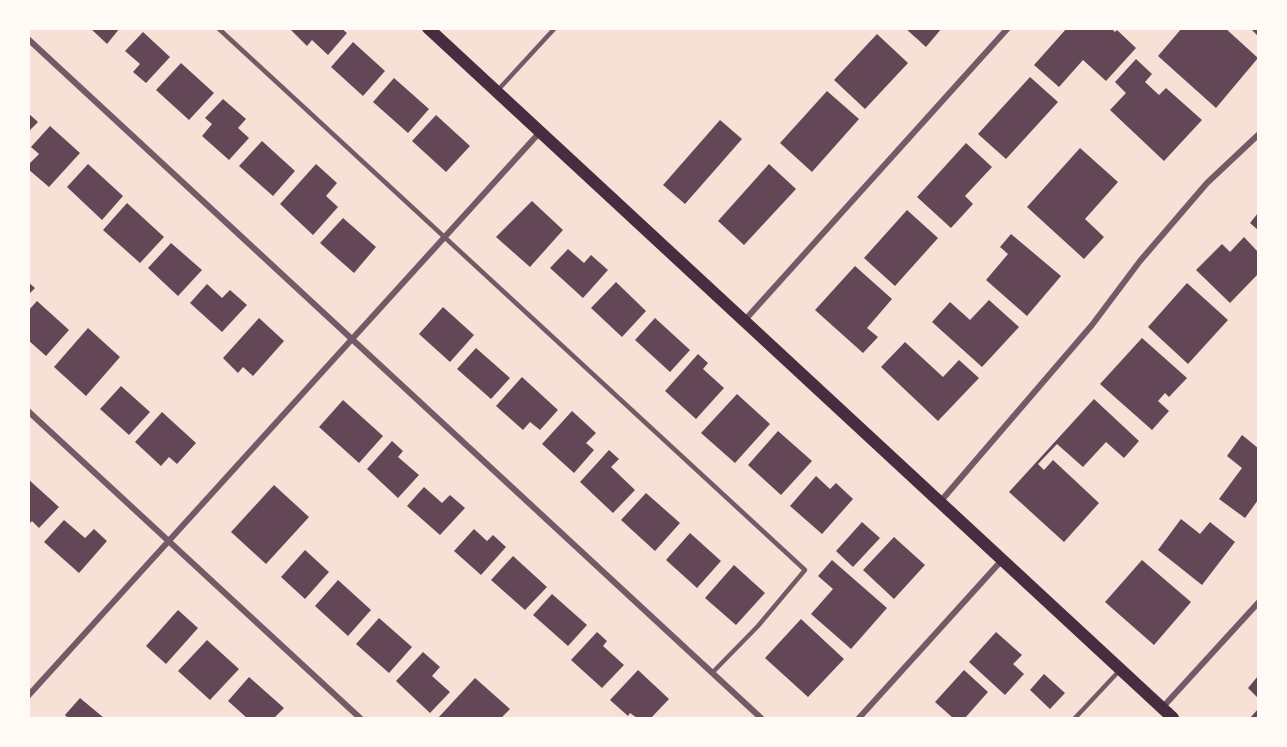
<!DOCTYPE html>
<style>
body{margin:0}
#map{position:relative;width:1287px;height:747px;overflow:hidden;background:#f7e1d7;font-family:Manrope,sans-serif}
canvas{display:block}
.frame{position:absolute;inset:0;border:30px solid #fffaf5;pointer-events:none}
</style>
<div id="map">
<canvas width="1287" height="747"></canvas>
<div class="frame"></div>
</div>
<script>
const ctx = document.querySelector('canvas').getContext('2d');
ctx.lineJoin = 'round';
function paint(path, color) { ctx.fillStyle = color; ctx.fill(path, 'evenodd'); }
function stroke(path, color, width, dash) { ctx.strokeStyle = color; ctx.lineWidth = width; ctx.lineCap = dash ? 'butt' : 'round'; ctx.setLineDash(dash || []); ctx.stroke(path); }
const building = new Path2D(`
 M90,28H120L107,44Z
 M289,28H341L347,33L328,55L312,40L307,46Z
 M905,28H942L926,47Z
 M1067,28H1111L1115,32L1117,30L1136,48L1106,81L1083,60L1059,87L1034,65Z
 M1182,28H1225L1258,58L1216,108L1158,56Z
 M1250,28H1258V36Z
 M143,32L170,57L146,83L133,72L140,64L125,51Z
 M877,34L908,63L865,109L834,80Z
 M353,42L385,71L363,96L331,67Z
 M1136,59L1152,74L1145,82L1159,95L1166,88L1202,120L1164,161L1110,110L1126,93L1115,82Z
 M181,63L214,93L189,120L156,90Z
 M1030,77L1058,102L1006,159L978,134Z
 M394,78L429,109L408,133L373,102Z
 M827,91L859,119L812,172L780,143Z
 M223,99L246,119L238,128L249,138L229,160L202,136L212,124L205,118Z
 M28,113L38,122L28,132Z
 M436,115L470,146L446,172L412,141Z
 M720,120L742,139L685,204L663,185Z
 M50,126L80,153L49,187L28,169V165L39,154L31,147Z
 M262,141L295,171L273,196L239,166Z
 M966,143L992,167L965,196L973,204L951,228L917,197Z
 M1080,148L1118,182L1085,219L1104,237L1084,259L1027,207Z
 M88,164L123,196L102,220L67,187Z
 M316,164L337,183L326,196L338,207L313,235L280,204Z
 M769,164L796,189L744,245L718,221Z
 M532,201L563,230L530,267L496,237Z
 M127,203L164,237L140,263L103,230Z
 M907,210L938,238L895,286L864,258Z
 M1258,213V230L1250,223Z
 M343,218L376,247L354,273L320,243Z
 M1011,234L1061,276L1027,316L986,280L1008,254L1000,247Z
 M1244,237L1258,252V274L1230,303L1196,270L1222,244L1230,252Z
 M171,243L202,270L178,296L148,268Z
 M568,249L584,263L591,255L608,270L583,298L550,268Z
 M855,266L892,299L867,328L878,337L863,353L815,310Z
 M28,282L35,288L28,295Z
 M616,282L646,311L622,337L591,308Z
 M1187,283L1228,320L1188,364L1148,327Z
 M207,284L222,298L230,290L247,305L222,332L190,303Z
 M989,300L1019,327L982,367L932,322L950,302L970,320Z
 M37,301L69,330L46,356L28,340V311Z
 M443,307L474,335L450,362L419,334Z
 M259,318L284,341L253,376L243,367L238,373L223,358Z
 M655,318L690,350L670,372L635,340Z
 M88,328L120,357L86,396L54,367Z
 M1142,338L1187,378L1169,397L1165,393L1158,401L1169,411L1152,430L1100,384Z
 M905,342L943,377L959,360L979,378L938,421L881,367Z
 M476,348L510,378L491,399L457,369Z
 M698,354L708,363L703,369L724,388L696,419L665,391Z
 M522,377L558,410L540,430L530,422L523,430L496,406Z
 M121,386L150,412L129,435L100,409Z
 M737,394L770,424L735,463L701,433Z
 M1094,399L1139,441L1124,458L1106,442L1083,467L1057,444L1038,464L1044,470L1053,460L1099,503L1064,542L1009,492Z
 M343,400L383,436L359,463L319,427Z
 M572,411L596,433L586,443L594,450L574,473L542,444Z
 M162,412L196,443L177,464L169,457L161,466L135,442Z
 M778,431L812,461L781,495L748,465Z
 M1242,435L1258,448V500L1245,518L1219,499L1242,468L1227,456Z
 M392,441L403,451L398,457L419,475L398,498L367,469Z
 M609,450L619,459L611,467L635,490L613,513L580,482Z
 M816,476L830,489L836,483L853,499L822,534L790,506Z
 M28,479L59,507L39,528L32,521L28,525Z
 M274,485L309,517L266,564L231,532Z
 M424,487L442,503L450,495L465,508L440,535L407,506Z
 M646,493L680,523L655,551L621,520Z
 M1181,519L1200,534L1210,522L1235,542L1202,585L1158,550Z
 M64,520L85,538L94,529L107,541L79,573L44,542Z
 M862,522L880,538L853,567L836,551Z
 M474,529L487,541L493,535L506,547L481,575L454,551Z
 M690,533L721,561L697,588L666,560Z
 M894,537L925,565L894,599L863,570Z
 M305,550L329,572L305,599L281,577Z
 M513,556L547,587L525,610L491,580Z
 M832,560L887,608L851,649L811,614L833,589L818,576Z
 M1142,560L1191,602L1154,645L1105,602Z
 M734,565L765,593L736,625L705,598Z
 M338,580L371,610L348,636L315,606Z
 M552,594L587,625L568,646L533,615Z
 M178,610L198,628L166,664L146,646Z
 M379,618L412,647L389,673L356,644Z
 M801,619L844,659L808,697L765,658Z
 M597,632L607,641L603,646L624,665L602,688L571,660Z
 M996,632L1022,655L1013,664L1024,674L1005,695L969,662Z
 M207,640L239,669L210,700L178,671Z
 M423,652L440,667L432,676L450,692L430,713L396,681Z
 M638,670L669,699L651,718H637L630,713L628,716L610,700Z
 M964,670L988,692L965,718H953L935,702Z
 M1044,674L1065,693L1050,709L1030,690Z
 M1258,676V698L1248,688Z
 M249,677L284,708L274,718H247L228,701Z
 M475,678L510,709L501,718H438Z
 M80,698L104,718H68L65,715Z
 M1258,709V718H1250Z`);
const service = new Path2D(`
 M218,28L805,570L758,626L712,673
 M498,90L555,28
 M1075,718L1120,670`);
const minor = new Path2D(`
 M28,39L761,718
 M744,321L1008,28
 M28,411L360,718
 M940,502L1092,325L1140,261L1207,183L1258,135
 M28,696L540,132
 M1162,708L1258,603
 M859,718L1002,560`);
const secondary = new Path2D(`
 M428,28L1173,718`);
paint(building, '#644757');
stroke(service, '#755966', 4.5);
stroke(minor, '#755966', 6);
stroke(secondary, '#4a2c40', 12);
</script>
